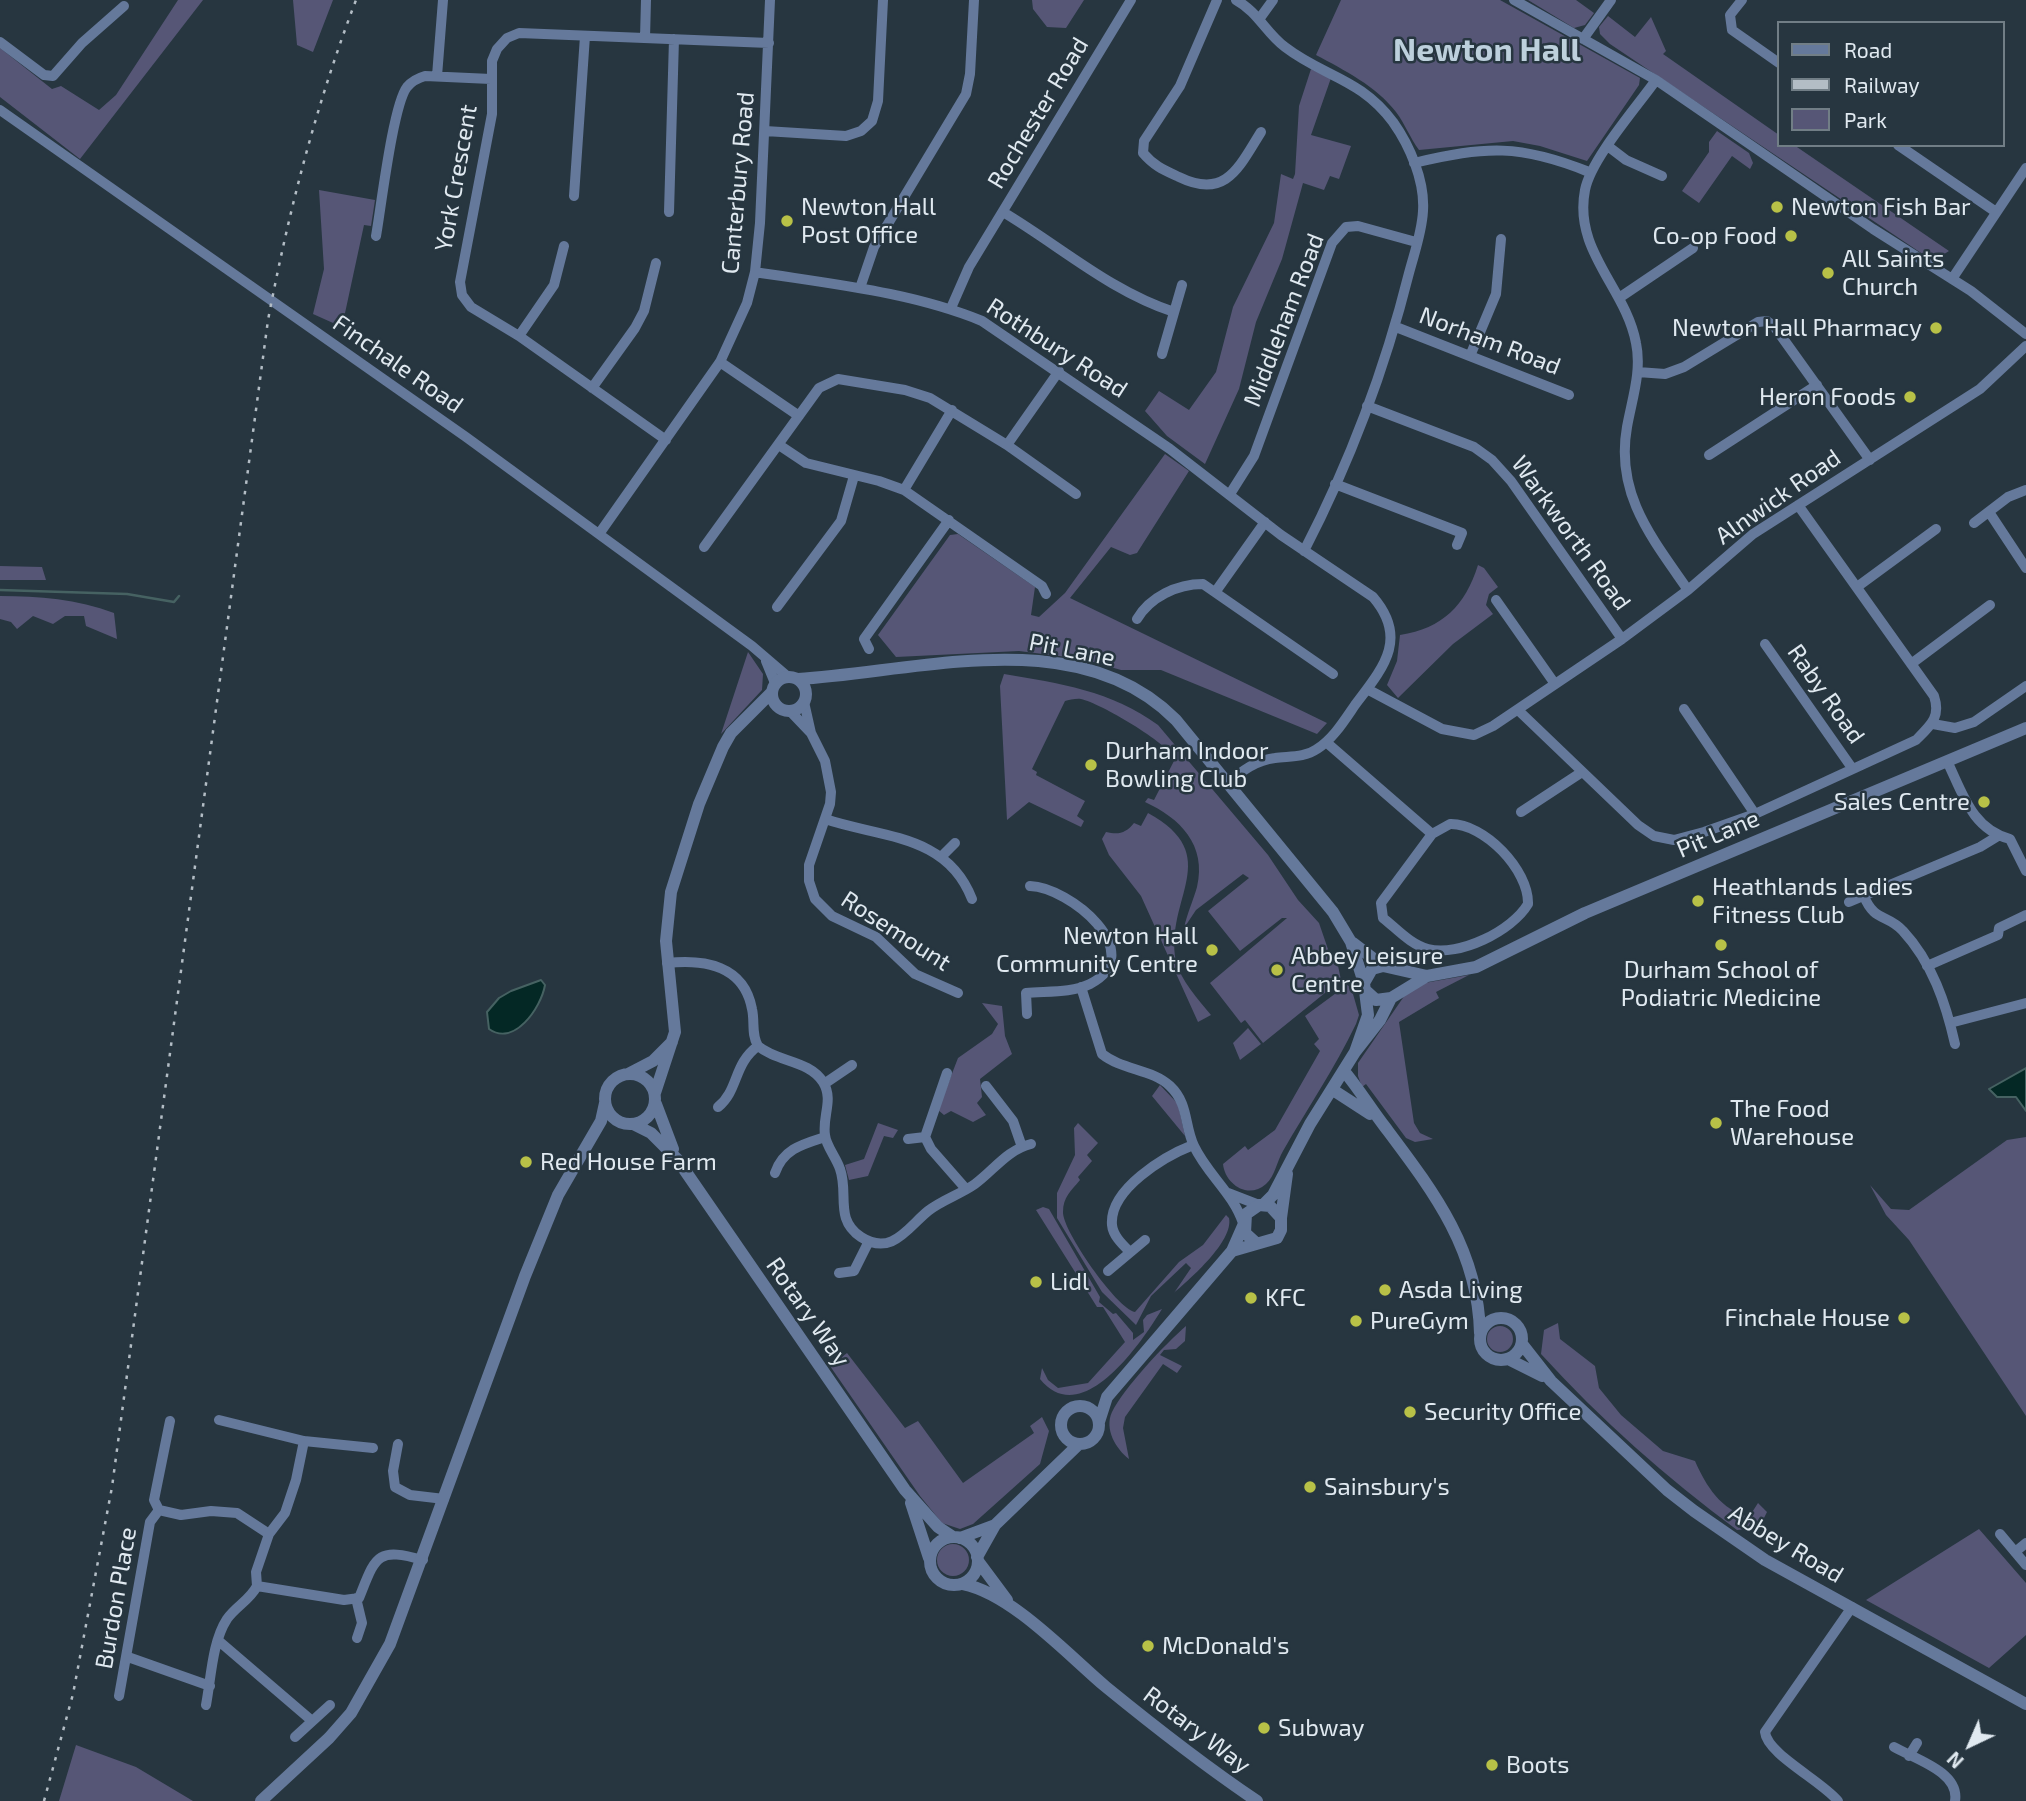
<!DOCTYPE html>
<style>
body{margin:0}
#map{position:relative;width:2026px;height:1801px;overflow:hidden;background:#273640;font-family:"Exo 2",sans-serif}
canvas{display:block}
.legend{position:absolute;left:1777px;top:21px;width:228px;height:126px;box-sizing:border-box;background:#273640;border:2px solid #717e86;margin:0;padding:9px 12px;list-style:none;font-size:21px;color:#e0e9f0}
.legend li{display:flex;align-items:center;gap:14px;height:35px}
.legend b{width:35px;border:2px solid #717e86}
.north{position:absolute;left:1935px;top:1710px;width:70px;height:70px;-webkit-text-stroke:5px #273640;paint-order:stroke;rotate:224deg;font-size:19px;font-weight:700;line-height:28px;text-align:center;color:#e0e9f0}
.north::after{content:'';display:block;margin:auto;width:24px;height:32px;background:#e0e9f0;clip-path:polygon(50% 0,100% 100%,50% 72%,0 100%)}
</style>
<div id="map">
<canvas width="2026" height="1801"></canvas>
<ul class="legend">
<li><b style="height:9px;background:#65799b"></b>Road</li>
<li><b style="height:9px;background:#b3bdc5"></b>Railway</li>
<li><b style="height:19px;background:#565676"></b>Park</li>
</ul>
<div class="north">N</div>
</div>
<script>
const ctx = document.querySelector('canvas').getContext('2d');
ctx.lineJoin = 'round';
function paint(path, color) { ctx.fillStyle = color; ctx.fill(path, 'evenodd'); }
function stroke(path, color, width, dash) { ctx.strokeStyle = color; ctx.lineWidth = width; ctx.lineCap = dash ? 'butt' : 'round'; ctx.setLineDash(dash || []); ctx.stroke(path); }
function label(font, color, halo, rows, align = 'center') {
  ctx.font = font + ' "Exo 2",sans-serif'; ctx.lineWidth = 5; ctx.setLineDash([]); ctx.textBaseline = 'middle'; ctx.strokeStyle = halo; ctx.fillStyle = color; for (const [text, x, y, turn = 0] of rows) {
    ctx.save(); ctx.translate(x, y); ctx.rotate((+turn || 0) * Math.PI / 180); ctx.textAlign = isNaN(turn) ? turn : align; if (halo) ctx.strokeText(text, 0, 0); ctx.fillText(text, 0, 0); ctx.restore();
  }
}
const green = new Path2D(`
 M178,0H203L80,159L0,97V48L52,89L61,86L99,110L116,95Z
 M293,0H333L313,52L297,45Z
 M1032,0H1084L1066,28L1047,27L1033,9Z
 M1341,0H1500L1640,78L1639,85L1587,161L1540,146L1513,141L1419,150C1410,138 1405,124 1396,112C1376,86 1344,70 1316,55Z
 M1528,0H1576L1594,13L1585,25L1574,28Z
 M1608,16L1635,37L1651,17L1666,51L1663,54L1779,135V145H1794L1949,251L1933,261L1610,44L1600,34L1599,27Z
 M1311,69L1331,78L1311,135L1351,146L1339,179L1330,176L1324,190L1303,183L1282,259L1256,322L1239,389L1205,464L1167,436L1145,411L1159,391L1189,410L1216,372L1233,307L1274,223L1281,174L1293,179L1295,174L1299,106Z
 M1717,131L1749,153L1753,163L1750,169L1732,156L1699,203L1682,191L1709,152V142Z
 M319,190L375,200L371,226L364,225L342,327L313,314L324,269Z
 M1165,454L1189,471L1137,553L1130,555L1111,547L1070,598L1327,723L1317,734L1161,670H1121L1083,659L1019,651L896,657L878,635L950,535L958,534L1035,587L1031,615L1039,617L1065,593Z
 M1478,565L1484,568L1498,587L1489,594L1486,605L1493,614L1453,644L1398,698L1387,685L1397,661L1400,635C1443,628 1465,606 1478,565Z
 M0,566L42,567L46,580H0Z
 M0,596C39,596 77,599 114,613L117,639L86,626L84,616H65L53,624L33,616L17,629L11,622L0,619Z
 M748,652L763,674L762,690L721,734Z
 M1004,674C1059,683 1112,691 1158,725L1268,855L1298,900L1319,923L1330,955L1336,956L1341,980L1263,1043L1245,1020L1241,1023L1210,983L1287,918H1282L1240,951L1208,911L1249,878L1243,874L1196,910L1184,928C1187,914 1193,901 1197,887C1207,845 1180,818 1145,802L1148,798L1154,800L1175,759C1168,743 1100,703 1081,699C1077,698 1069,700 1065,701L1032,769L1037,772L1036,775L1085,801L1077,816L1084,821L1081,827L1029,802L1007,820L1000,686Z
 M1148,813C1226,856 1164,898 1176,961C1181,981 1198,999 1211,1015L1198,1022L1141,896L1109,855L1102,839L1106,832C1119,835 1126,833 1134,823L1141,826Z
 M1469,975L1436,992L1439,998L1399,1022L1414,1123L1420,1133L1433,1139L1415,1142L1406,1138L1366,1084L1362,1087L1358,1076V1063L1407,992L1419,984Z
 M1347,985L1351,987L1359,1015L1356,1024C1335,1068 1307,1109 1283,1151C1277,1161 1275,1176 1266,1184C1248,1200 1225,1184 1223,1164L1245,1146L1248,1150L1275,1130L1320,1051L1314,1044L1319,1039L1305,1016Z
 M982,1003L1002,1006L1005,1036L1012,1054L980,1079L982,1097L977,1103L986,1115L973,1122L951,1111L944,1115L938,1110L958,1058L992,1034L998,1024Z
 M1248,1028L1261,1044L1240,1060L1233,1043Z
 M1160,1085L1178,1104L1185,1136L1152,1096Z
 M878,1123L898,1130L893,1138L884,1136L868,1176L849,1180L845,1165L864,1159Z
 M1078,1123L1098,1143L1087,1155L1092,1161L1078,1177L1080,1180C1071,1191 1063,1197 1063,1212C1062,1230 1117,1309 1135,1312L1179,1262L1203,1245L1226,1215L1229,1218C1234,1241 1190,1279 1174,1293L1191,1268L1186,1263L1151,1296L1136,1325L1102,1292L1057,1218V1193L1075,1155L1074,1128Z
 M2026,1137V1416L1909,1240L1886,1215L1870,1185L1891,1209L1909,1210L2007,1140Z
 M1043,1207L1049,1209L1100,1297L1099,1302L1113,1314L1116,1313L1133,1333V1340L1144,1332L1143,1320L1147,1315L1162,1309C1142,1342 1082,1431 1040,1379L1042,1368L1048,1380L1058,1388L1088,1383L1125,1342L1103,1307H1097L1036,1210Z
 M1558,1323L1560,1339L1595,1366L1599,1388L1621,1415L1663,1451L1695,1461C1706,1486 1721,1510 1749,1517L1758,1503L1767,1512L1759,1528L1737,1530C1666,1477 1601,1420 1541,1354L1544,1330Z
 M1186,1326L1185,1341L1176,1349L1164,1350L1160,1355L1182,1366L1177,1373L1163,1364L1125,1417L1123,1428L1129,1459C1116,1449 1104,1429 1112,1412C1123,1389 1166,1343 1186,1326Z
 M1487 1339a13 13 0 1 1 26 0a13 13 0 1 1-26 0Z
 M847,1353L905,1428L918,1421L963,1483L1034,1433L1030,1426L1042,1417L1049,1431L1040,1464L973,1524L960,1529L942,1523L920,1496L830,1366Z
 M1979,1529L2026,1583V1635L1989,1668L1866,1600Z
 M937 1560a16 16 0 1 1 32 0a16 16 0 1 1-32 0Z
 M76,1745L136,1767L193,1801H59Z`);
const water = new Path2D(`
 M541,980L545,985C541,1008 514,1047 489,1029L487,1012L499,998L511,991Z
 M2026,1068V1111L2016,1097H1997L1989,1089Z`);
const stream = new Path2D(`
 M0,590L127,594L174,602L179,596`);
const minor = new Path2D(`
 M1217,0L1180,86L1144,141L1143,153C1154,166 1164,170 1179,177C1226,200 1239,167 1261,132
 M1236,0C1258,12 1266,33 1285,47C1324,77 1360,78 1393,122C1410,146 1425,181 1423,211C1422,232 1414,254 1409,273C1385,369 1349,464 1304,551
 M1514,0L1656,80L1873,229L1971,291L2026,334
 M1742,0L1730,15L1732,30L1779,63
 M1260,18L1273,0
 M645,38L646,0
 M1583,39L1611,0
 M0,42L44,75L53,76L82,43L124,6
 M437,76L443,0
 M1656,80C1636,108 1591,159 1585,190C1573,251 1626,288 1636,343C1642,371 1632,399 1627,427C1615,494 1652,538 1688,590
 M0,110L466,437L752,646L787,676
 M765,131L846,136L861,131L872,121L878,101L883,0
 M1898,145L1996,212
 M1609,147L1626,160L1662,176
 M1414,163C1486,146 1520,144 1589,172
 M574,196L585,36
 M669,212L674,39
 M1003,212C1060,246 1110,291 1174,312
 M376,236C381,208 393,105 407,87C412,81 418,78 425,76L491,79
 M755,272C831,284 911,292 982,321L1170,449L1281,535L1373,597C1409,639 1383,668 1355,705C1344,721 1333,739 1317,749C1304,758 1289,756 1275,758C1256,760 1242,771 1228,783
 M1952,279L2026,168
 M860,288L874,247L966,94L970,74L974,0
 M1619,298L1693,248
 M951,308L969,267L1131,0
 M1396,327L1569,395
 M519,336L554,285L564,246
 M1162,354L1182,285
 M1470,356L1496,294L1501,239
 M720,362L799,416
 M1638,372L1665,374L1684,367L1758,322L1767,321L1774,326L1870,460
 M592,388L635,328L644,311L656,263
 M1367,406L1474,447L1492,460L1511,481L1622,639
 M666,440L519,336L471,307L462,295L460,282L492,114V61L497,49L507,38L519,33L769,43
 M779,445L806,463L879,481L904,490L1042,586L1046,594
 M1007,445L1059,371
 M1709,455L1817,385
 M1335,484L1462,533L1457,545
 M904,490L952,410
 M1230,494L1254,456L1332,243L1346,227L1358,226L1416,242
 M1989,512L2026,568
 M1974,523L2008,497L2026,490
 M599,534L720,362L747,303L755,272L760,223L770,0
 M704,547L819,388L838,379L905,390L930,398L1007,445L1076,494
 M1857,587L1936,529
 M1216,591L1265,522
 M1496,600L1555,684
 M777,607L841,521L854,476
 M1137,619C1150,597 1177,584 1203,584L1333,674
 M1765,644L1852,768
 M869,649L864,639L949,520
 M766,661L775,683
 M1911,664L1990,605
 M1367,689L1442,729L1474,735L1493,726L1622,639L1688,590L1753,534L1980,389L2026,346
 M804,702L811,733L825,761L831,792L830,804L809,865V881L815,899L832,916L876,937L915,974L958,993
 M1684,709L1755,814
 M1518,710L1638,825L1654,836L1674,840L1704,832L1755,814L1916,740C1931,725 1941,717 1934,696L1798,505
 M790,711L811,733
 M1933,724L1955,728L1974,722L2026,686
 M1326,742L1432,834
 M1947,761C1963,794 1972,829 2010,839L2026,871
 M1521,812L1582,772
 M825,819C882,838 947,834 972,899
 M1450,824C1484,823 1529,870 1528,904C1512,931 1459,957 1428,949C1411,945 1397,929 1383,918L1381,903L1432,834Z
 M941,857L955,843
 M1864,896C1874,922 1888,914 1903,931C1932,962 1946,1004 1955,1044
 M1849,902L1980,847L1998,836
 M667,963C704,959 744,965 752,1009C755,1022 751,1034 758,1046C777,1062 809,1060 823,1082C834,1100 822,1116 825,1135C826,1146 836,1157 840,1169C849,1194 834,1219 861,1237C892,1257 908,1227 928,1211C942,1200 961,1194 975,1184C994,1170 1007,1150 1031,1144
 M1927,966L1998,935L1999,928L2026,915
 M1081,987L1102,1054C1122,1070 1152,1069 1170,1086C1189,1104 1184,1125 1194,1146C1207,1174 1233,1193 1243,1223
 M1027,1014L1026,993C1046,991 1072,993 1090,984C1150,953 1069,887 1030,886
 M1950,1023L2026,1003
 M947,1073L925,1137L931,1149L966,1189
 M824,1084L852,1065
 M986,1086L1013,1121L1022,1147
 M718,1107C739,1090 733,1064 758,1046
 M908,1139L925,1137
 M775,1173C783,1149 803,1144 825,1137
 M1228,1193L1259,1205
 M1130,1252C1123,1245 1113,1236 1112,1225C1109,1189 1165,1156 1193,1145
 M1108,1271L1145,1240
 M839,1273L854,1271L869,1241
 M219,1420L304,1441L373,1448
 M398,1444L393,1471L395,1487L410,1495L444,1499
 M159,1510L154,1500L170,1421
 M2000,1534L2026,1565
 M2015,1552L2026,1543
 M257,1586L256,1572L269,1534L285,1513L296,1480L304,1441
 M356,1598L362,1623L357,1638
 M220,1642L311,1720
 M128,1657L210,1686
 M119,1696L150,1522L159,1510L181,1515L211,1511L237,1513L269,1534
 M206,1705C211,1679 212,1642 227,1619C236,1606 250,1600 257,1586L344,1600L359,1598C376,1556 376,1547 423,1560
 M295,1737L330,1705
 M1894,1747C1915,1759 1960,1772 1955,1801
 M1909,1756L1917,1743
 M1838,1801C1822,1781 1767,1754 1765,1732L1852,1607`);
const tertiary = new Path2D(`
 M772 694a17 17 0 1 1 34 0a17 17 0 1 1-34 0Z
 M798,679C919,672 1078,621 1176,720L1333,912L1351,942L1364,983
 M1353,943L1383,966
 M1365,990L1376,1000L1391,998L1427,976
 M1355,1052L1368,1015L1364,983L1372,969L1383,966L1427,976L1476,967L1585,913L2026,728
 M1344,1071C1359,1089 1371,1109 1385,1127C1433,1191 1478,1249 1480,1333
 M605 1099a25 25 0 1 1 50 0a25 25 0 1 1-50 0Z
 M628,1074L653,1061L672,1042
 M1333,1090L1370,1114
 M655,1093L675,1032L666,941L671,892L699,804L723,747L731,733L772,692
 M656,1104L673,1149
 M633,1124L651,1133L677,1159L905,1490L938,1527L953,1537
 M1263,1205L1273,1195L1310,1124L1355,1052L1380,1020L1391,998
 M1281,1218L1287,1174
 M1232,1251L1277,1238L1281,1230V1218L1270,1206L1259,1205L1246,1214L1245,1233L1256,1243
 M1480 1339a21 21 0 1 1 42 0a21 21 0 1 1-42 0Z
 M1522,1344L1551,1381L1667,1490L1694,1511L1765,1560L2026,1704
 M1508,1359L1542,1376
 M1061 1425a19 19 0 1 1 38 0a19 19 0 1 1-38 0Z
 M1099,1422L1107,1397L1232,1251L1243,1226
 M911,1503L929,1558
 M930 1561a24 24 0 1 1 48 0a24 24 0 1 1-48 0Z
 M960,1538L995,1525
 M977,1557L995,1525L1079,1444
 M978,1561L1007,1600
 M963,1584C1012,1594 1067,1654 1106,1687C1155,1727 1205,1766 1257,1801
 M261,1801L329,1738L351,1713L390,1644L525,1276L558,1195L601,1121L605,1103`);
const rail = new Path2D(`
 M44,1801L73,1694L112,1487L268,320C289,210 316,105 356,0`);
const markers = [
 [1777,207,7,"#b8c147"],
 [787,221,7,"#b8c147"],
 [1791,236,7,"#b8c147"],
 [1828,273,7,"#b8c147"],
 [1936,328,7,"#b8c147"],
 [1910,397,7,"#b8c147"],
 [1091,765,7,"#b8c147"],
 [1984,802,7,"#b8c147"],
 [1698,901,7,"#b8c147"],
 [1721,945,7,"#b8c147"],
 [1212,950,7,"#b8c147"],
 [1277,970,7,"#b8c147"],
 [1716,1123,7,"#b8c147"],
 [526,1162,7,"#b8c147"],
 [1036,1282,7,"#b8c147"],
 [1385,1290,7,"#b8c147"],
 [1251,1298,7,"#b8c147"],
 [1904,1318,7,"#b8c147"],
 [1356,1321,7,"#b8c147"],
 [1410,1412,7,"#b8c147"],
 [1310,1487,7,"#b8c147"],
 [1148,1646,7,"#b8c147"],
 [1264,1728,7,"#b8c147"],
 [1492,1765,7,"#b8c147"]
];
const streetNames = [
 ["Rochester Road",1038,113,-59],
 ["York Crescent",456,178,-80],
 ["Canterbury Road",738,183,-85],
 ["Middleham Road",1284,320,-69],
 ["Norham Road",1490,341,21],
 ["Rothbury Road",1057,348,33],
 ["Finchale Road",398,364,35],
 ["Alnwick Road",1778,497,-35],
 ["Warkworth Road",1571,533,54],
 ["Pit Lane",1072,650,11],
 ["Raby Road",1826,694,55],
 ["Pit Lane",1718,834,-23],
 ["Rosemount",896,931,33],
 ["Rotary Way",808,1312,55],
 ["Abbey Road",1786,1544,31],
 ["Burdon Place",116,1598,-80],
 ["Rotary Way",1197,1730,37]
];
const poiNames = [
 ["Newton Hall",801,207],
 ["Post Office",801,235],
 ["Newton Fish Bar",1791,207],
 ["Co-op Food",1777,236,"right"],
 ["All Saints",1842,259],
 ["Church",1842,287],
 ["Newton Hall Pharmacy",1922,328,"right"],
 ["Heron Foods",1896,397,"right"],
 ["Durham Indoor",1105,751],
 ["Bowling Club",1105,779],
 ["Sales Centre",1970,802,"right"],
 ["Heathlands Ladies",1712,887],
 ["Fitness Club",1712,915],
 ["Newton Hall",1198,936,"right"],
 ["Community Centre",1198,964,"right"],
 ["Abbey Leisure",1291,956],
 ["Centre",1291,984],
 ["Durham School of",1721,970,"center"],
 ["Podiatric Medicine",1721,998,"center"],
 ["The Food",1730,1109],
 ["Warehouse",1730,1137],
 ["Red House Farm",540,1162],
 ["Lidl",1050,1282],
 ["Asda Living",1399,1290],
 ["KFC",1265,1298],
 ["Finchale House",1890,1318,"right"],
 ["PureGym",1370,1321],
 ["Security Office",1424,1412],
 ["Sainsbury's",1324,1487],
 ["McDonald's",1162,1646],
 ["Subway",1278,1728],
 ["Boots",1506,1765]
];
const districtNames = [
 ["Newton Hall",1487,50]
];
paint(green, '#565676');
paint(water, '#042825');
stroke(water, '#466262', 2);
stroke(stream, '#466262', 2.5);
stroke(minor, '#65799b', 10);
stroke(tertiary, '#65799b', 12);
stroke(rail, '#b3bdc5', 2.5, [3.5, 7]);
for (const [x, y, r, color] of markers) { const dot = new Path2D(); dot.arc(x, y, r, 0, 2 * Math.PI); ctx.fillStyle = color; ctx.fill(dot); stroke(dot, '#273640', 2.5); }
label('24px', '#e0e9f0', '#273640', streetNames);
label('24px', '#e0e9f0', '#273640', poiNames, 'left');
label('bold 32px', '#bdd0dc', '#273640', districtNames);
</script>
